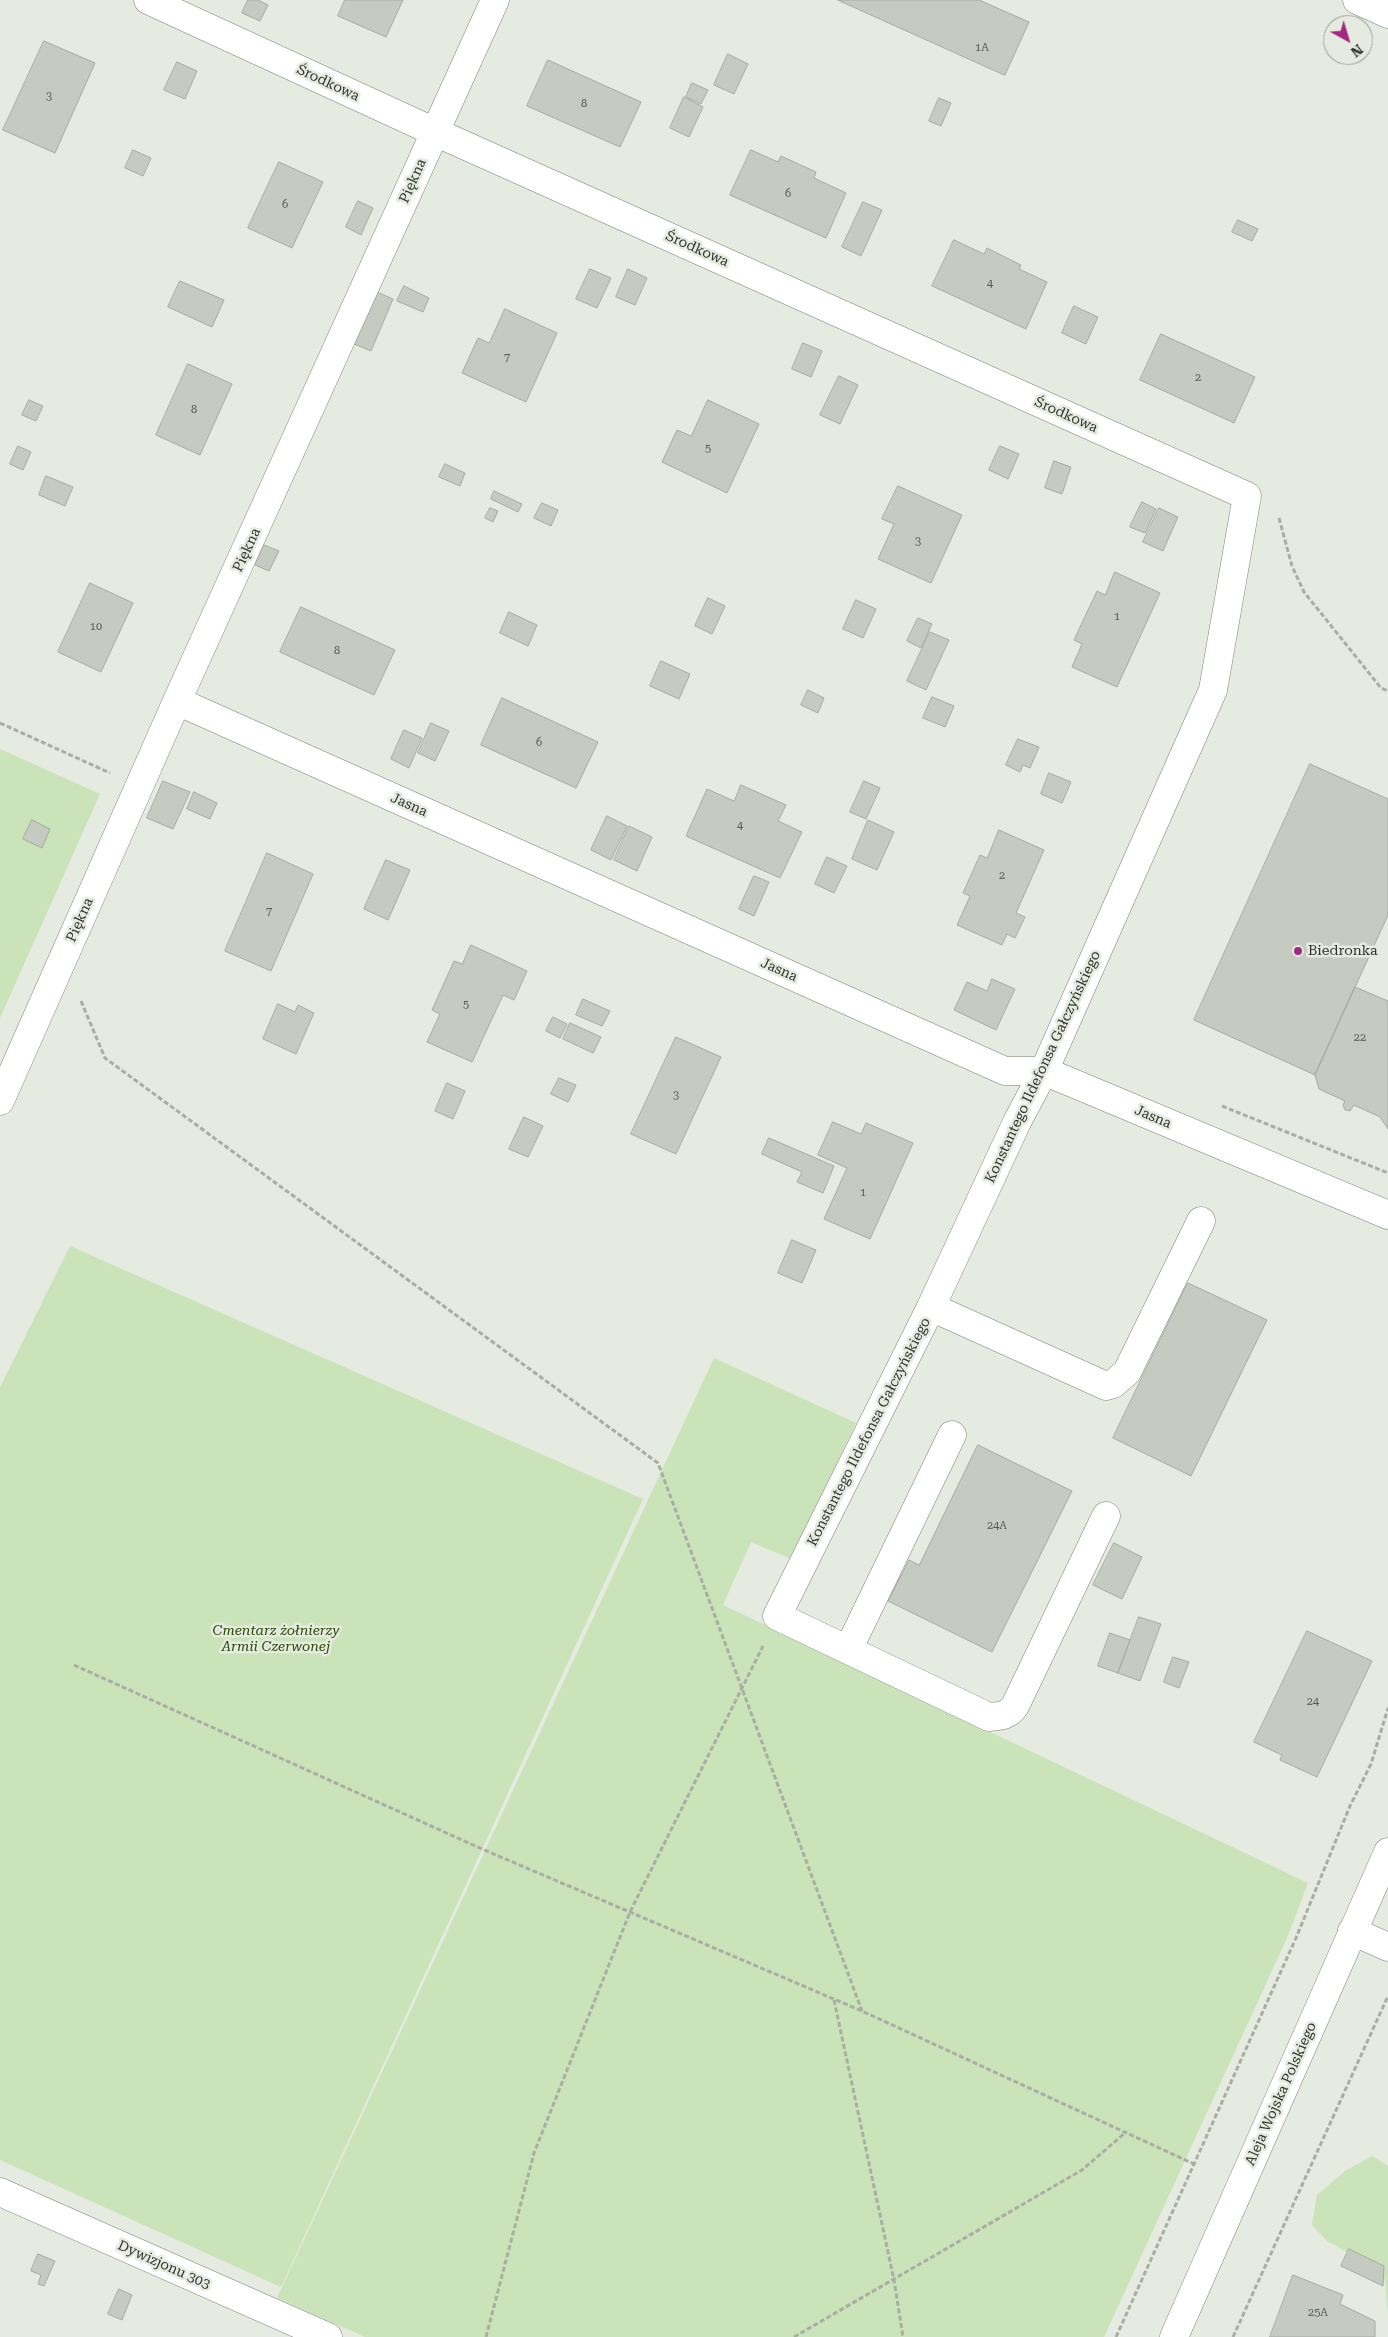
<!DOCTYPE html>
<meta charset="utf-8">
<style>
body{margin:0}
#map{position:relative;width:1388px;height:2337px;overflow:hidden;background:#e5ebe0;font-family:"Roboto Serif",serif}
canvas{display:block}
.north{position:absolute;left:1323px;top:15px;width:50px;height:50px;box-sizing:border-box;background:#e5ebe0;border:1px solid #9da199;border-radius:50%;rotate:141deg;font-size:14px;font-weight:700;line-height:20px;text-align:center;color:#30332f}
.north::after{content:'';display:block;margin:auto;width:18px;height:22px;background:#a12980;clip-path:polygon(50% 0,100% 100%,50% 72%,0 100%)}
</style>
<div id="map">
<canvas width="1388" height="2337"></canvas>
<div class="north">N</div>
</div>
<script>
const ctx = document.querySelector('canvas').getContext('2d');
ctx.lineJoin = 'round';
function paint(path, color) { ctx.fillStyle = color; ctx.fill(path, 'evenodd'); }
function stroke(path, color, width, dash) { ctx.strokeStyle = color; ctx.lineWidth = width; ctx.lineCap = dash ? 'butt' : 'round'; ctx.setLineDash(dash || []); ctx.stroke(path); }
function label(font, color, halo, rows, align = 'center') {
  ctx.font = font + ' "Roboto Serif",serif'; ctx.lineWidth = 5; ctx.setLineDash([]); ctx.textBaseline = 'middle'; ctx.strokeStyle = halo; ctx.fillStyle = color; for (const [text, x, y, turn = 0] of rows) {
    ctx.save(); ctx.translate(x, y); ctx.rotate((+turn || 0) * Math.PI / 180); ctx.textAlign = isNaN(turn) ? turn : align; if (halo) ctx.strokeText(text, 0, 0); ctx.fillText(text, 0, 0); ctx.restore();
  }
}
const green = new Path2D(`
 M0,749L100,794L0,1018Z
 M70,1246L643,1499L281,2287L0,2160V1387Z
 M714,1358L856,1423L791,1559L751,1542L723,1605L1308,1883L1287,1938L1104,2337H365L277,2298Z
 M1372,2156L1388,2166V2315L1385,2281L1371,2265L1327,2241L1312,2225L1317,2195L1345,2171Z`);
const building = new Path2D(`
 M248,0H258L268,5L260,21L242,13Z
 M345,0H403L386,37L338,16Z
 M838,0H979L1029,22L1005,75Z
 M44,41L95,63L55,153L3,130Z
 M728,54L748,64L734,94L714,85Z
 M548,60L641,102L620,147L527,106Z
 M177,62L197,71L185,99L164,90Z
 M692,83L708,90L701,104L686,97Z
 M684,97L703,107L689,137L670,128Z
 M939,98L951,103L941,126L929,121Z
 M133,150L151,158L143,176L125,168Z
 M751,150L778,162L781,156L816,172L814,178L846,193L826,238L730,195Z
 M279,162L323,182L292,248L248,228Z
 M358,201L373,208L361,235L346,227Z
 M863,202L882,210L861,256L842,247Z
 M1238,220L1258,229L1252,241L1232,232Z
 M954,240L984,254L987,248L1021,265L1019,269L1047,282L1026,329L932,286Z
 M590,269L611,278L597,308L576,299Z
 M628,269L647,278L635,305L616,297Z
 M180,281L224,300L212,327L168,307Z
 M404,286L429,298L423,312L397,301Z
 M377,292L393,299L371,351L354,344Z
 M1074,306L1098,317L1086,344L1062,333Z
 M505,309L557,333L526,402L462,373L478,338L489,343Z
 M1161,334L1255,377L1234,423L1140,380Z
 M803,343L822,351L811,377L792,369Z
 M188,364L232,384L200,455L156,435Z
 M839,376L858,385L840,424L820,415Z
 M29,400L43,406L36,421L22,415Z
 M708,400L759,424L727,493L662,462L677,430L691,436Z
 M18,446L31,452L23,470L10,464Z
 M1000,446L1019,454L1008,479L989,470Z
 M1054,461L1071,467L1062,494L1045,488Z
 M445,464L465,473L460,486L439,477Z
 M46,476L73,487L65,506L39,495Z
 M898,486L962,515L931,583L878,559L894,524L882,519Z
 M494,491L522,504L518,512L491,499Z
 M1142,502L1156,509L1145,533L1130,527Z
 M542,503L558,510L551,526L534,518Z
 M490,508L498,511L493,522L485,518Z
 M1159,508L1178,517L1163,551L1143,542Z
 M264,545L279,551L269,571L255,565Z
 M1115,572L1160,593L1117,687L1072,667L1082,644L1074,640L1097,591L1105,595Z
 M90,583L133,603L101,672L58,652Z
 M708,598L725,606L712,634L695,626Z
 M856,600L876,609L863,638L843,629Z
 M301,607L395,650L374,695L280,652Z
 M509,612L537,625L528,646L500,633Z
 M918,618L932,624L921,648L907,641Z
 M930,632L949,640L926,690L907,681Z
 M661,661L690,674L679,699L650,686Z
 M808,690L824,698L818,713L801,705Z
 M932,697L954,706L945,727L923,718Z
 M502,698L598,742L576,788L481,745Z
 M431,723L449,731L435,761L418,753Z
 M404,730L422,738L409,768L391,759Z
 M1018,739L1039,747L1030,768L1023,765L1020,772L1006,765Z
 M1310,764L1388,799V915L1315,1075L1194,1020Z
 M1049,773L1071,782L1062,803L1041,794Z
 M163,781L190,792L173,829L147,818Z
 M864,781L880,788L866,819L850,812Z
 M741,785L786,805L778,821L802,832L780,878L686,836L707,789L734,801Z
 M194,792L217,803L210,819L187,809Z
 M607,816L627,826L611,860L591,850Z
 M32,820L50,829L42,848L23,839Z
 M868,820L894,832L877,870L852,859Z
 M629,826L652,837L637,871L614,860Z
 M999,830L1044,850L1016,913L1025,917L1015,938L1007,934L1002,945L957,925L970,896L963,893L980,855L987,858Z
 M267,853L313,874L271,971L225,951Z
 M827,857L847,866L834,893L815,884Z
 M386,860L410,870L388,920L364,909Z
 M754,876L769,882L754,916L739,909Z
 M471,945L527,971L514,1000L503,995L472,1062L427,1042L440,1014L432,1010L454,961L462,964Z
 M992,979L1015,989L996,1030L954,1010L967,982L987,991Z
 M1355,987L1388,1001V1129L1380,1117L1354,1105L1350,1111L1345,1110L1343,1105L1345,1101L1319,1089L1315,1075Z
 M583,999L610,1011L602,1026L576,1015Z
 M278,1004L295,1012L298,1005L314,1013L296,1054L263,1039Z
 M553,1017L567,1024L560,1038L546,1031Z
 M570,1023L601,1037L593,1053L563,1039Z
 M676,1037L721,1057L676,1154L631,1134Z
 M559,1078L576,1085L568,1102L551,1094Z
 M447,1083L465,1091L453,1119L435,1111Z
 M524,1117L543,1126L528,1157L509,1149Z
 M833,1122L861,1134L866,1123L913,1143L870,1239L824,1219L847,1168L818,1155Z
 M769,1138L834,1166L823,1193L797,1182L802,1172L762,1154Z
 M792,1240L816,1250L802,1283L778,1273Z
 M1188,1283L1267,1320L1191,1476L1113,1438Z
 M978,1445L1072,1491L992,1652L888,1601L909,1560L919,1565Z
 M1114,1543L1142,1557L1122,1599L1093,1585Z
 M1139,1617L1161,1624L1140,1681L1118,1673Z
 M1307,1631L1372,1661L1317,1777L1280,1760L1282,1755L1254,1742Z
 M1110,1633L1130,1640L1118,1673L1098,1666Z
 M1173,1657L1189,1662L1179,1688L1164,1682Z
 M1349,2249L1384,2266L1383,2286L1341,2266Z
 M38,2254L55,2261L44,2286L38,2284L41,2275L31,2271Z
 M1293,2275L1343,2295L1340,2304L1375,2321V2337H1270Z
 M119,2289L132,2295L122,2320L108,2314Z`);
const path = new Path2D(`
 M1279,518L1292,566L1304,592L1381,688L1388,691
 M0,723L110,773
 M81,1001L105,1058L658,1463L862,2011
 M1222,1106L1388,1173
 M74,1665L482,1849L862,2011L1194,2164
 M834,2000L894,2280L903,2337
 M486,2337L534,2153L630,1912L763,1646
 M794,2337L1082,2170L1125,2133
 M1116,2337L1296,1938L1350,1806L1371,1764L1388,1708
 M1233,2337L1388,1996`);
const minor = new Path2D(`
 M148,0L435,132L1247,496L1213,690L1044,1071L1017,1122L931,1307L777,1616L989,1717C1001,1716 1008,1716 1015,1706L1106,1516
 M1357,0L1388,14
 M177,701L1005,1071H1044L1388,1215
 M0,1101L177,701L495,0
 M931,1307L1106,1386L1113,1384L1127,1372L1201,1221
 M848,1650L952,1435
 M1352,1931L1388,1947
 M0,2192L328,2337`);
const major = new Path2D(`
 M1174,2337L1388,1852`);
const markers = [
 [1298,951,5,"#a12980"]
];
const numberNames = [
 ["1A",982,48],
 ["3",49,97],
 ["8",584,104],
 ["6",788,194],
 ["6",285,205],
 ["4",990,284],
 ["7",507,358],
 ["2",1198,378],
 ["8",194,410],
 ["5",708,449],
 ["3",918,542],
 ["1",1117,617],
 ["10",96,627],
 ["8",337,651],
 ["6",539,743],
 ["4",740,826],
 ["2",1002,876],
 ["7",269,912],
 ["5",466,1005],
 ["22",1360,1038],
 ["3",676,1096],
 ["1",863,1193],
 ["24A",997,1526],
 ["24",1313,1702],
 ["25A",1318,2313]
];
const streetNames = [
 ["Środkowa",328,83,25],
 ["Piękna",413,181,-66],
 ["Środkowa",697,249,24],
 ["Środkowa",1066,415,24],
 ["Piękna",247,550,-65],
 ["Jasna",409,805,24],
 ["Piękna",80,920,-66],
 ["Jasna",779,970,24],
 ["Konstantego Ildefonsa Gałczyńskiego",1043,1067,-65],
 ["Jasna",1153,1117,23],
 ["Konstantego Ildefonsa Gałczyńskiego",869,1432,-63],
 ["Aleja Wojska Polskiego",1281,2094,-66],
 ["Dywizjonu 303",164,2265,24]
];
const poiNames = [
 ["Biedronka",1308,951]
];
const parkNames = [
 ["Cmentarz żołnierzy",276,1631],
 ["Armii Czerwonej",276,1647]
];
paint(green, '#cbe3b8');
paint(building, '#c5cbc0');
stroke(building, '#a5aba1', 1);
stroke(minor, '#7c8278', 29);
stroke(major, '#7c8278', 29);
stroke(path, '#a9aea5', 3, [5, 2.5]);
stroke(minor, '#fff', 28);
stroke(major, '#fff', 28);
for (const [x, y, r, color] of markers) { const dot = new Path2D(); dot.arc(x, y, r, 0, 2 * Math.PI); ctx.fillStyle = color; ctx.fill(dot); stroke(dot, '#e5ebe0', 2); }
label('11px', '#555953', null, numberNames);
label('14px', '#30332f', '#e5ebe0', streetNames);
label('14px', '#30332f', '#e5ebe0', poiNames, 'left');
label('italic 14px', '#2a4a00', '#e5ebe0', parkNames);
</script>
